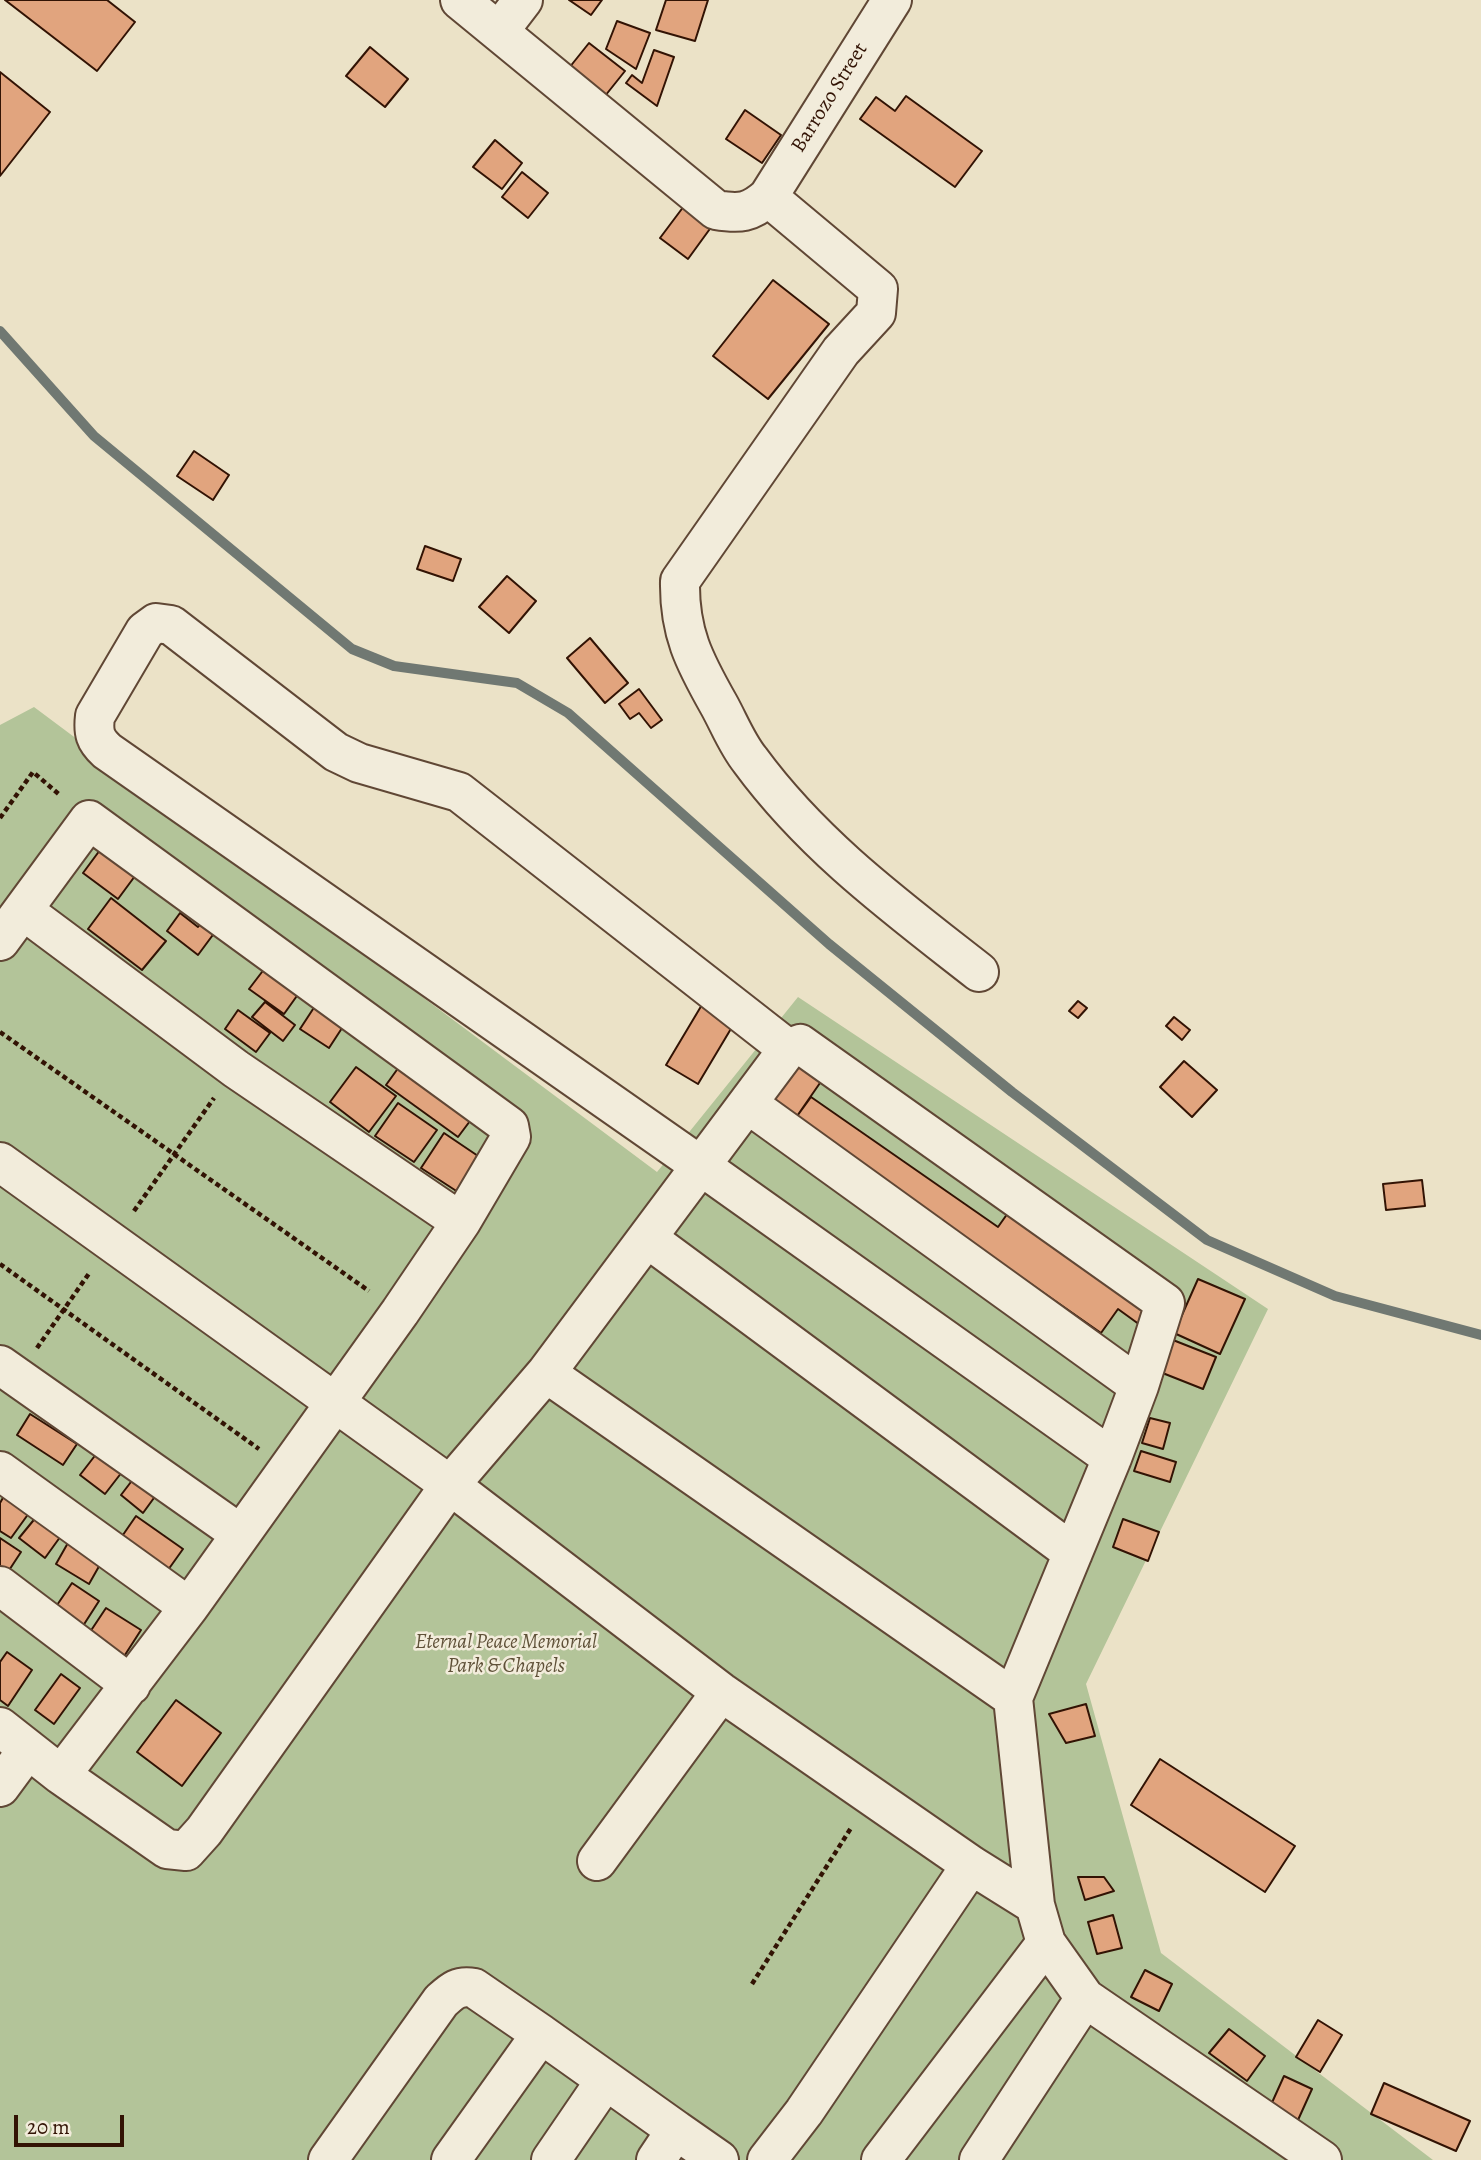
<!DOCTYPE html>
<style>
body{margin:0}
#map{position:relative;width:1481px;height:2160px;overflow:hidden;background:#ebe2c7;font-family:Alegreya,serif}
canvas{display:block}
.scale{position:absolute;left:14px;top:2115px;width:110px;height:32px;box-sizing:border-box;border:4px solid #321304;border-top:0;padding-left:9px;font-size:21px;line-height:24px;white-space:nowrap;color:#321304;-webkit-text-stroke:5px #f2ecdb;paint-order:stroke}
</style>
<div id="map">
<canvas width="1481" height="2160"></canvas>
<div class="scale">20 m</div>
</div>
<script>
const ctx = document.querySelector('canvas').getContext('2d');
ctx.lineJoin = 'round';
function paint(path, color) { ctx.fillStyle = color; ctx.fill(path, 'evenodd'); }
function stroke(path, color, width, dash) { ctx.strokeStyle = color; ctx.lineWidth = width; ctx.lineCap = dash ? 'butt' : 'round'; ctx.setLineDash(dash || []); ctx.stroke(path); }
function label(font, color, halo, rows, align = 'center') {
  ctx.font = font + ' Alegreya,serif'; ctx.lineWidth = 5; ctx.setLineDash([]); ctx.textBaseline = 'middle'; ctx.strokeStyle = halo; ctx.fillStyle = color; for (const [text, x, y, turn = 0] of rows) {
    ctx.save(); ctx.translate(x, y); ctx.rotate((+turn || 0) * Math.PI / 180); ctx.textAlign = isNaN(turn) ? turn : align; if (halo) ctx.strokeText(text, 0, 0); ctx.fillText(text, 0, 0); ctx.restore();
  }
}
const green = new Path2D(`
 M34,707L657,1172L798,997L1268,1309L1086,1684L1161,1953L1433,2160H0V725Z`);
const stream = new Path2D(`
 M0,331L94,436L352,649L394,666L517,683L568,713L829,944L1012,1092L1207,1240L1335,1296L1481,1335`);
const building = new Path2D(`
 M5,0H107L135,22L97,71Z
 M569,0H602L591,15Z
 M666,0H708L695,41L656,30Z
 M617,21L650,33L636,69L606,49Z
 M589,43L625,71L605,96L569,68Z
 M370,47L408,79L385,107L346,76Z
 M654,50L674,57L657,106L626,83L632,75L642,83Z
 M0,72L50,112L0,176Z
 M906,96L982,151L955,187L860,119L876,97L895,111Z
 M745,110L781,135L762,163L726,139Z
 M495,140L522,163L502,189L473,167Z
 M522,172L548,193L528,218L502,197Z
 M684,206L712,226L688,259L660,238Z
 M773,280L829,324L768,399L713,356Z
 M194,451L229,475L213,500L177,476Z
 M425,546L461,559L453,581L417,569Z
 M507,576L536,601L509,633L479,607Z
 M590,638L628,683L605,703L567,658Z
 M639,689L662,720L651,728L639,713L630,719L619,704Z
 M100,850L135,876L118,899L83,873Z
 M111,898L166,941L142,970L88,929Z
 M180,913L198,927L204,919L218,928L198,955L167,931Z
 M265,968L299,993L284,1014L249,989Z
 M706,998L738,1017L698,1084L666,1065Z
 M1078,1001L1087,1008L1078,1018L1069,1011Z
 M265,1002L295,1025L283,1041L252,1017Z
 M315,1006L344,1025L329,1048L300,1029Z
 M238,1010L270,1033L256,1052L225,1029Z
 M1174,1017L1190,1030L1182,1040L1166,1026Z
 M797,1048L829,1070L795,1119L763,1097Z
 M404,1060L476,1113L458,1137L386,1085Z
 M1184,1061L1217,1090L1192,1117L1160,1087Z
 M356,1067L396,1096L369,1132L330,1102Z
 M811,1097L998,1227L1015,1203L1163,1307L1147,1330L1118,1309L1101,1333L795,1119Z
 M398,1103L437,1130L414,1162L375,1136Z
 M444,1133L484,1160L461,1194L421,1168Z
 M1422,1180L1425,1206L1386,1210L1383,1184Z
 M1198,1279L1245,1299L1220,1354L1174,1333Z
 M1173,1340L1216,1357L1203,1389L1160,1372Z
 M30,1414L77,1444L63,1465L17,1435Z
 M1150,1418L1170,1423L1163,1449L1142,1443Z
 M1141,1451L1176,1462L1170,1482L1134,1471Z
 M97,1453L122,1472L105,1494L80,1475Z
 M137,1474L159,1491L143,1513L121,1495Z
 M4,1496L29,1513L11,1538L0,1531V1503Z
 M37,1516L63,1533L45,1558L19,1538Z
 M136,1516L183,1549L163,1577L116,1545Z
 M1123,1519L1159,1532L1148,1561L1113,1547Z
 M73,1534L106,1554L89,1584L56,1564Z
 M0,1538L21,1552L4,1578L0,1576Z
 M72,1583L99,1601L81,1629L53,1611Z
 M106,1608L141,1630L123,1658L88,1635Z
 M7,1652L32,1670L8,1706L0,1700V1662Z
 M61,1674L80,1688L54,1724L35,1710Z
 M176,1700L221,1733L182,1786L137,1752Z
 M1086,1704L1095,1736L1066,1743L1049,1714Z
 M1160,1759L1295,1846L1265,1892L1131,1805Z
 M1078,1877H1104L1114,1891L1085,1900Z
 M1113,1915L1122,1948L1097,1954L1088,1922Z
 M1145,1970L1172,1984L1159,2011L1131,1997Z
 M1318,2020L1342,2035L1320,2072L1296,2057Z
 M1229,2029L1265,2056L1247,2081L1209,2053Z
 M1284,2076L1312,2089L1298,2120L1270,2107Z
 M1384,2083L1470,2121L1456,2151L1371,2114Z`);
const path = new Path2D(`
 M0,818L33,772L61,796
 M0,1032L369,1291
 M134,1211L214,1098
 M0,1264L259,1449
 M37,1348L90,1272
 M752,1984L851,1828`);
const minor = new Path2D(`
 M460,0L716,210C740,214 750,213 768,197L892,0
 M500,30L523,0
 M768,197L878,289L876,313L841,351L680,581C679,632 694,661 719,705C729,723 737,744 750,760C813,846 896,907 979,972
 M24,911L236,1069L461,1222
 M0,941L89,820L509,1126L511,1137L461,1222L400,1312L189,1607L61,1775
 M788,1049L459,792L359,763L336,752L171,625L156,623L145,631L95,716C93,733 95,740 107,751L701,1166L1112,1458
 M748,1104L1139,1386
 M0,1162L450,1485L721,1692L971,1865L1035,1905
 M647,1238L1073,1553
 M0,1365L239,1533
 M546,1373L1013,1698
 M0,1471L189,1607
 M0,1586L131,1685
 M0,1727L61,1775L167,1849L186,1851L204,1831L450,1485L546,1373L788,1049L800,1044L1165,1303L1139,1386L1112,1458L1013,1698L1035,1905L1046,1943L1085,1998L1322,2160
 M0,1787L28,1749
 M597,1861L721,1692
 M328,2160L441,2001C452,1991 458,1985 474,1988L541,2034
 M451,2160L541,2034L676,2130
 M551,2160L605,2081
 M656,2160L676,2130L719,2160
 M767,2160L804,2112L971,1865
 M881,2160L1046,1943
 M979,2160L1085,1998`);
const streetNames = [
 ["Barrozo Street",830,98,-58]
];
const parkNames = [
 ["Eternal Peace Memorial",506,1643],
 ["Park & Chapels",506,1667]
];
paint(green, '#b3c499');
stroke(stream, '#707872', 10);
paint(building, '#e1a47e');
stroke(building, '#321304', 2);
stroke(minor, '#604735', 42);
stroke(path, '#321304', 4.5, [5, 3.5]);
stroke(minor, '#f2ecdb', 38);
label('21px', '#321304', '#f2ecdb', streetNames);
label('italic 21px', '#5f5138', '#f2ecdb', parkNames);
</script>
